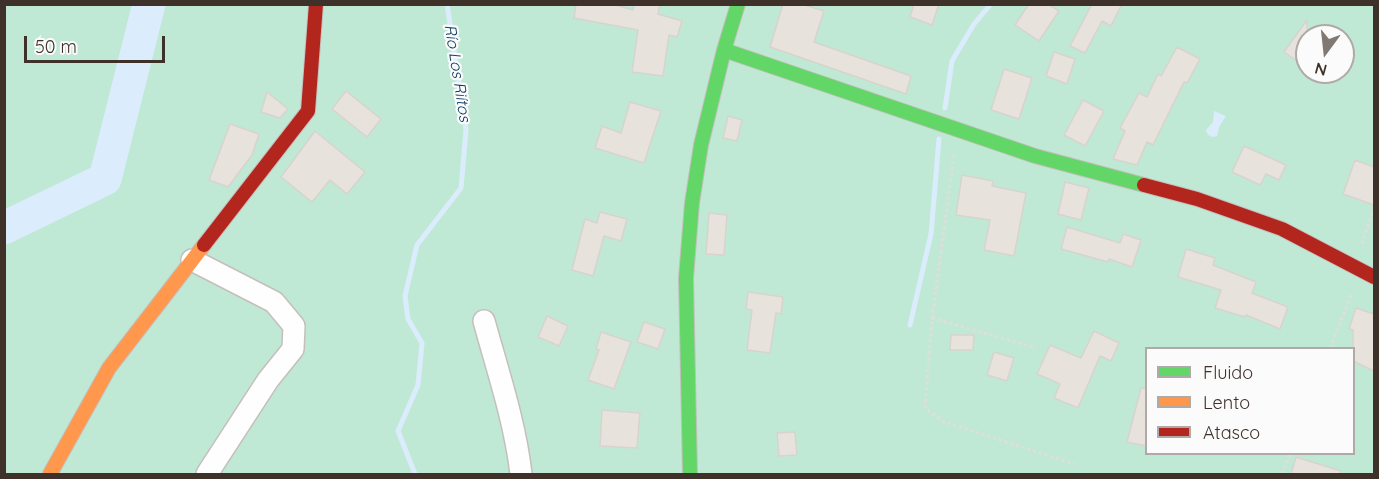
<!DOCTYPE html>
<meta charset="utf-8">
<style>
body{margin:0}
#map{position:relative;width:1379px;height:479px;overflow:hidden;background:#fbfbfb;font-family:Quicksand,sans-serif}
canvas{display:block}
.frame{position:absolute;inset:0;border:6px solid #3e312a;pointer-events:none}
.legend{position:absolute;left:1145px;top:347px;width:210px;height:108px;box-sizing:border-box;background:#fbfbfb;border:2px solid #afaaa7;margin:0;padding:8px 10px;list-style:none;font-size:18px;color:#3e312a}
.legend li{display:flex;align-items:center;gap:12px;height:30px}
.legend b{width:30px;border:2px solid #afaaa7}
.north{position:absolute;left:1295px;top:24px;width:60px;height:60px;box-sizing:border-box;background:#fbfbfb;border:2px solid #afaaa7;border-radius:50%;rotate:195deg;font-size:16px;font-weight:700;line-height:24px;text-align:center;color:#3e312a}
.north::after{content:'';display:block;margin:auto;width:21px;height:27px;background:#807873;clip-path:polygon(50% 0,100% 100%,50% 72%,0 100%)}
.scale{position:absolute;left:24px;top:36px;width:141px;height:27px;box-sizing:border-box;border:3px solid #3e312a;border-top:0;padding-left:8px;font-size:18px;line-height:21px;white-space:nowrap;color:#3e312a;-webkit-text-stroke:4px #fbfbfb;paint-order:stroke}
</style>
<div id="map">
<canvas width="1379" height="479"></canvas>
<div class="frame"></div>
<ul class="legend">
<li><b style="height:8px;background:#63d668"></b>Fluido</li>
<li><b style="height:8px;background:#ff974d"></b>Lento</li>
<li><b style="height:8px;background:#b3261e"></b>Atasco</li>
</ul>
<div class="north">N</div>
<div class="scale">50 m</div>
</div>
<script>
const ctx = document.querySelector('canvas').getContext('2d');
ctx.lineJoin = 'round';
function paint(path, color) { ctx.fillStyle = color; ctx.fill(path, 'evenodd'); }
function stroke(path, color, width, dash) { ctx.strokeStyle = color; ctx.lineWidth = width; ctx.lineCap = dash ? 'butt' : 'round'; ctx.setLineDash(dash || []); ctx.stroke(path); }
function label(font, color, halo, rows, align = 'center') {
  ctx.font = font + ' Quicksand,sans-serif'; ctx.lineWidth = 4.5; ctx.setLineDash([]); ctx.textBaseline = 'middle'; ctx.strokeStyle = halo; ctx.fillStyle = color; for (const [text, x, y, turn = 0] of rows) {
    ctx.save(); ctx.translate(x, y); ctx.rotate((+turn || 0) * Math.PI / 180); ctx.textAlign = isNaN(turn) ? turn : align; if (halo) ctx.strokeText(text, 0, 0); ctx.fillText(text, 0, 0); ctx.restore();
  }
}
const green = new Path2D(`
 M4,5H1374V474H5ZM1307,36H1343V72H1307ZM1146,348H1354V454H1146Z`);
const water = new Path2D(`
 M1214,111L1226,116L1219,127L1217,136L1213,137L1208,135L1206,130L1213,122Z`);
const stream = new Path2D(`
 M945,108L952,61L974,24L991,4
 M910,325L931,234L939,139
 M415,474L398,431L418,385L422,343L408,319L405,296L417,245L461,188L466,130L447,4`);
const river = new Path2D(`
 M4,228L105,179L149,4`);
const building = new Path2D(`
 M576,4H612L633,10L634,4H660L658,14L682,21L677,37L669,35L663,76L632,72L638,30L574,18Z
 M783,4H801L824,11L814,42L911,76L906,94L770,47Z
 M914,4H939L932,25L910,17Z
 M1029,4H1048L1059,11L1039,41L1015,25Z
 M1092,4H1122L1111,26L1102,21L1085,53L1070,46Z
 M1307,20V68L1284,52Z
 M1177,47L1200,59L1187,83L1184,82L1153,145L1147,142L1137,165L1113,159L1125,131L1120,128L1139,93L1147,97L1158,74L1161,76Z
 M1054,52L1075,59L1067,84L1046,76Z
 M1004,69L1032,78L1019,119L991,110Z
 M346,91L381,119L367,137L332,109Z
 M267,92L288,109L280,118L261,112Z
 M1083,100L1104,111L1085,146L1064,135Z
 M630,102L661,111L644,163L595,148L602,126L621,133Z
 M728,116L742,120L737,141L723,138Z
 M230,124L259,134L252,155L228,187L209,180Z
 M315,131L365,172L347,194L330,180L312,202L281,177Z
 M1244,146L1286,165L1279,180L1266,174L1260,185L1232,172Z
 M1355,160L1374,167V205L1343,194Z
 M962,175L993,181L992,186L1026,193L1014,256L984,250L990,220L956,215Z
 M1065,182L1089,188L1081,220L1058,214Z
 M600,212L627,219L621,241L604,236L593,276L572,270L585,219L597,223Z
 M709,213L727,215L724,255L706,254Z
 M1067,227L1120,243L1123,234L1141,240L1132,267L1109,259L1108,262L1061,249Z
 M1186,249L1215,258L1213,265L1256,282L1252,293L1288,307L1280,329L1246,315L1245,317L1215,308L1221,290L1178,277Z
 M748,292L783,297L781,314L776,313L770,353L747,350L752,310L746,309Z
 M1356,308L1374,314V371L1353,361V330L1349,329Z
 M547,316L568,326L559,346L538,337Z
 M644,322L665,329L658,349L637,342Z
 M1094,331L1119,343L1111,361L1100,356L1078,408L1054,398L1060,384L1037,374L1050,345L1081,358Z
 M601,332L631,342L614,389L588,380L599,350L596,349Z
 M951,335H974L973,350H950Z
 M994,352L1014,358L1007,381L987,375Z
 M1141,388L1146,389V446L1127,442Z
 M602,410L640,413L637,448L600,446Z
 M795,432L797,455L779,456L777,433Z
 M1296,457L1341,471L1340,474H1291Z`);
const path = new Path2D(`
 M954,155L932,318L925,408L944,422L1075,464
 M1362,244L1374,208
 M932,318L1036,348
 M1330,348L1352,293
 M1282,474L1290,454`);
const street = new Path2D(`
 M192,260L274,302L294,326L293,349L268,380L207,474
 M484,321C498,372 515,422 521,474`);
const fast = new Path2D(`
 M724,50L1035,156L1144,185
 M690,474L686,278L692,203L701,145L724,50L738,4`);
const slow = new Path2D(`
 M50,474L109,368L204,245`);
const jam = new Path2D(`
 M1144,185L1197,199L1282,229L1374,277
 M204,245L308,111L316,4`);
const waterNames = [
 ["Río Los Riítos",457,73,81]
];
paint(green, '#c0e9d5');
paint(water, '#dbecfd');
stroke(stream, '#dbecfd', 5);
stroke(river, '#dbecfd', 33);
paint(building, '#e7e2dc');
stroke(building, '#d7d3ce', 1.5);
stroke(street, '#c5bfbc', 24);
stroke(fast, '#c5bfbc', 16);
stroke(slow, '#c5bfbc', 16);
stroke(jam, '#c5bfbc', 16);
stroke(path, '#dfdedd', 3, [3, 3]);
stroke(street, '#fefefe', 21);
stroke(fast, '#63d668', 14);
stroke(slow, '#ff974d', 14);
stroke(jam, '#b3261e', 14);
label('italic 16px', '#0e3d63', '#fbfbfb', waterNames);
</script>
